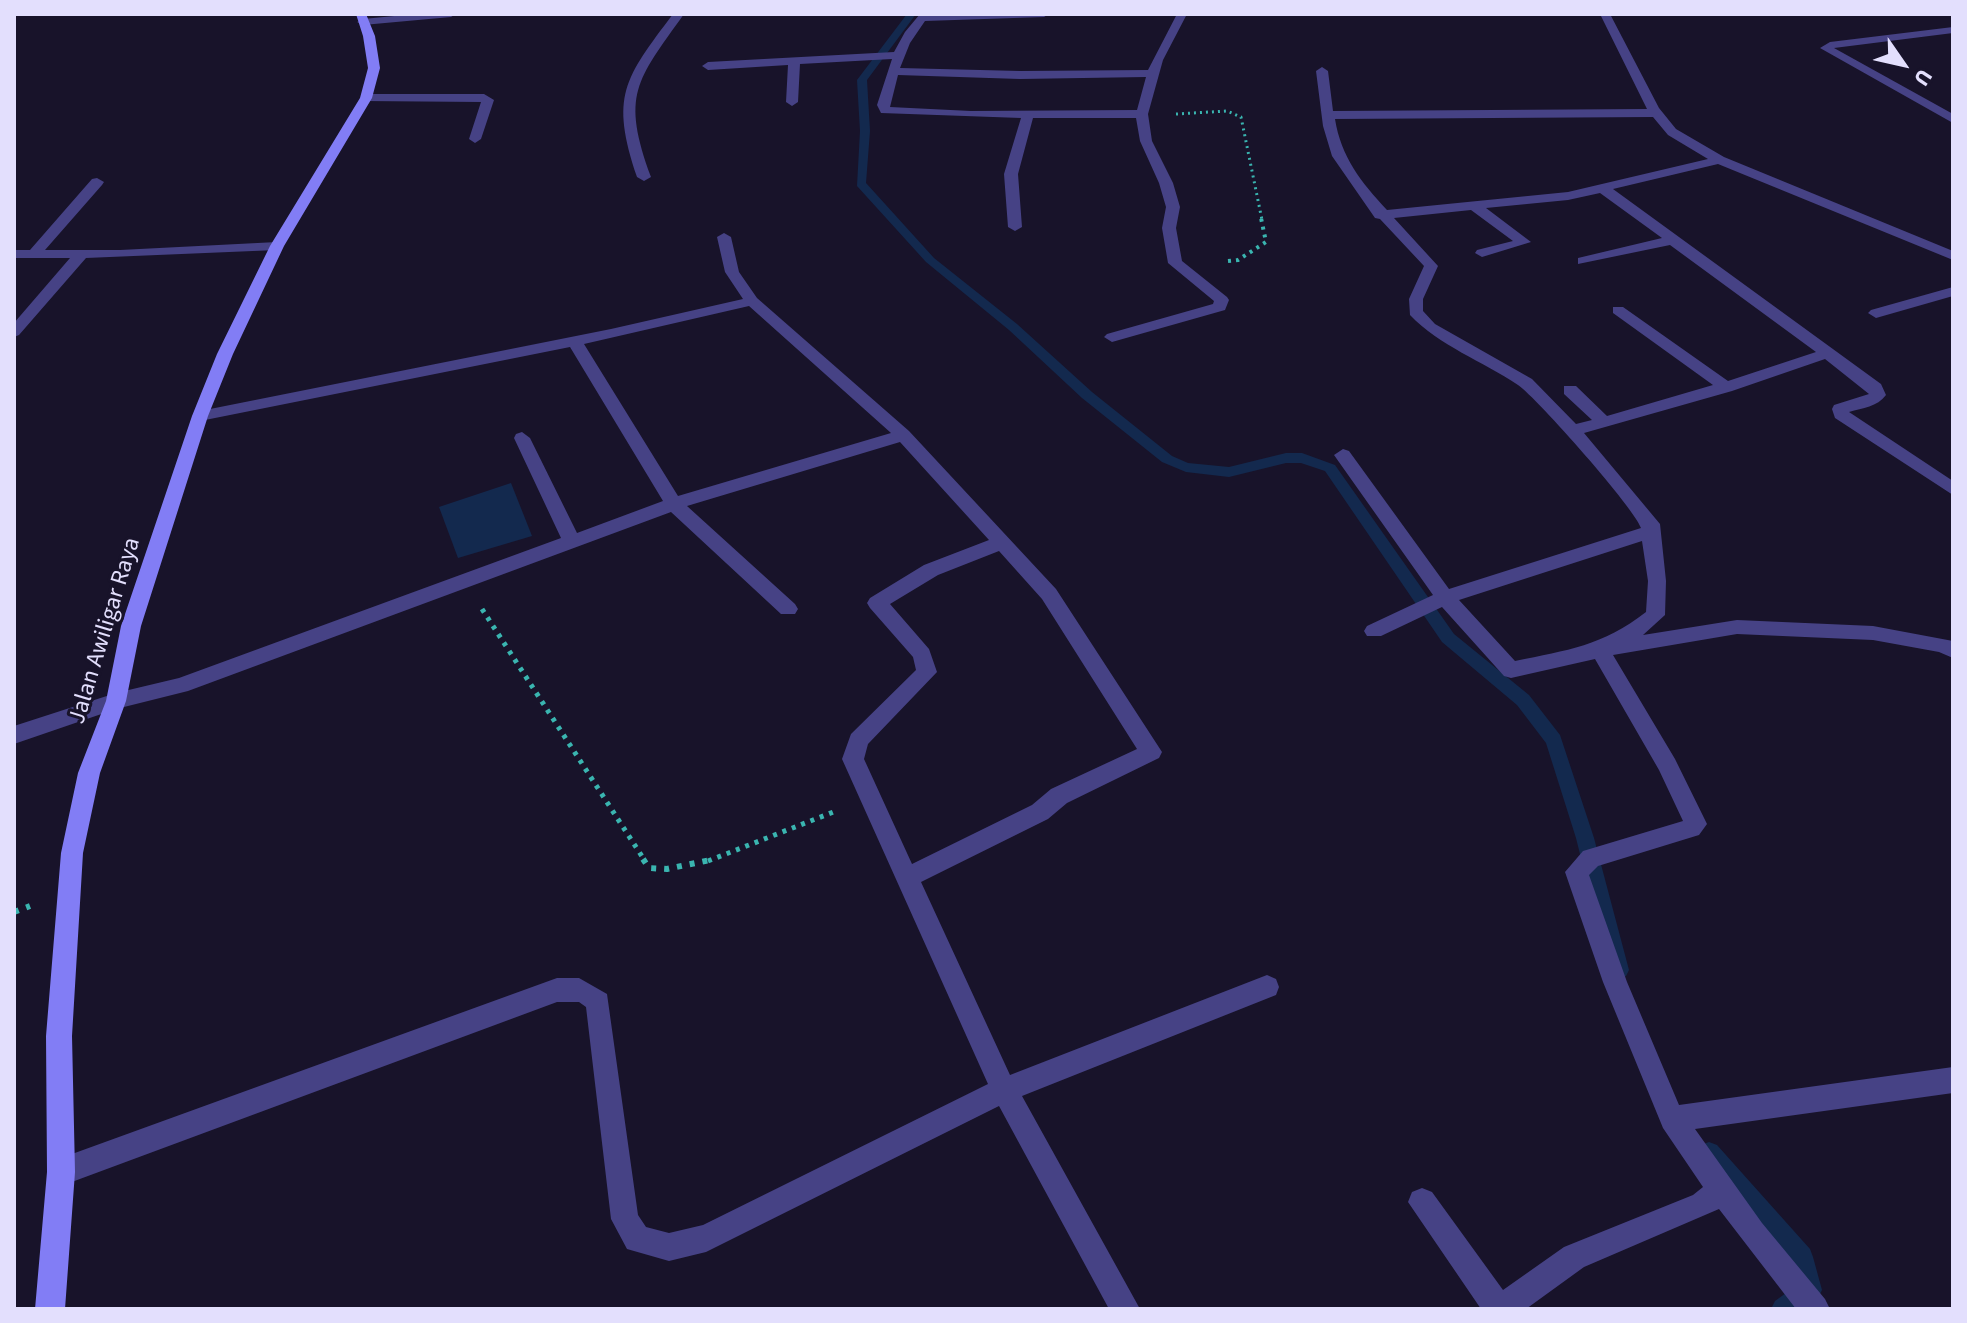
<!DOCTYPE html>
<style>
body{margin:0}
#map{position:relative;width:1967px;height:1323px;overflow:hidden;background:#18132a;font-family:"Source Sans 3",sans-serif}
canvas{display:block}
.frame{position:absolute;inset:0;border:16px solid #e3dffd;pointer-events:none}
.north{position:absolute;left:1863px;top:24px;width:80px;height:80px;-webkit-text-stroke:6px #18132a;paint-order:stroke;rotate:124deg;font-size:22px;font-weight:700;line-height:32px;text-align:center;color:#e3dffd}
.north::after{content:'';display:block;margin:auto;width:28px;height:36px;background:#e3dffd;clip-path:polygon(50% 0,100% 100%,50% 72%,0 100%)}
</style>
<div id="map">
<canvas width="1967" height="1323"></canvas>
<div class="frame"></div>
<div class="north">U</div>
</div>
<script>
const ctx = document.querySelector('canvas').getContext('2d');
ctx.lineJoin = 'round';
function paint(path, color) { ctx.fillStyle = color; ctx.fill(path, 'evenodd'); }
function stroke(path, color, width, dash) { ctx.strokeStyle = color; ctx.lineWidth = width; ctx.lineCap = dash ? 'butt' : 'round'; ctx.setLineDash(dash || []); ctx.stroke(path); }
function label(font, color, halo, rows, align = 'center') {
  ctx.font = font + ' "Source Sans 3",sans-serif'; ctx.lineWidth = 6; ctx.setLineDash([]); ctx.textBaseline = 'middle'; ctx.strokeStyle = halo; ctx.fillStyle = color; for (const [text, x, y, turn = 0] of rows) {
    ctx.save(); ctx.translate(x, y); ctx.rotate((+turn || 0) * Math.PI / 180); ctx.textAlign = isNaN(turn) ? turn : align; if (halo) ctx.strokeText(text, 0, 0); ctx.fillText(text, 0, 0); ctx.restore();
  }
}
const water = new Path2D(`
 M511,483L532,536L458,558L439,507Z`);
const stream = new Path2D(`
 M907,14H916L867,80L870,131L866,183L934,258L1017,324L1092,392L1172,456L1188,463L1229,467L1286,453H1302L1335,465L1454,634L1529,695L1560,735L1594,838L1629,970L1626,976L1619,979L1612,976L1609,970L1576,838L1546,743L1517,705L1442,642L1325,471L1301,463H1286L1229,477L1186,472L1162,462L1082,398L1009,330L926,262L857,186L860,131L857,80Z
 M1709,1142L1717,1145L1810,1249L1813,1257L1822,1290L1818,1298L1803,1309H1771L1775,1301L1797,1285L1792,1263L1701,1161L1698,1153L1701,1145Z`);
const pathFar3 = new Path2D(`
 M1176,114L1227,111L1241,117L1262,220`);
const pathFar2 = new Path2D(`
 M1228,261L1238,260L1266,242L1261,218`);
const pathFar1 = new Path2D(`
 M482,609L645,861
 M708,861L836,811`);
const path = new Path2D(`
 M643,859L649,868L667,869L715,859
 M14,912L30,906`);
const street = new Path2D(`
 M415,14H456L451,17L363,25L357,22L363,19Z
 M673,14H684C636,81 621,95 651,177L644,181L637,177C610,96 624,79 673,14Z
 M920,14H1049L1044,17L925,21L910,43L900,68L1020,71L1148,70L1177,14H1187L1163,60L1148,114L1152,141L1173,183L1180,207L1176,228L1182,261L1227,297L1229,300L1225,310L1112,342L1104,337L1107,334L1213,304L1214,301L1168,263L1162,228L1166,207L1159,183L1140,141L1136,118H1033L1018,174L1022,227L1015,231L1008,227L1004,174L1021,118L881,113L877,105L892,59L800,64L798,102L792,106L786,102L788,65L708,70L702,66L708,62L894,52L905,32ZM898,75L1020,79L1146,77L1137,110L971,111L890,107Z
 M1600,14H1610L1659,108L1676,129L1724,157L1953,251V260L1718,164L1613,189L1881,384L1886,395C1877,407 1863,408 1849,412L1953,481V495L1835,418L1832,409L1834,405L1869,394L1825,359L1732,391L1584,433L1660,524L1666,581L1665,615L1643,635L1737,620L1873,626L1953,641V658L1939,652L1873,640L1737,634L1613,655L1675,759L1707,824L1699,835L1598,866L1589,875L1627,982L1679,1105L1953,1067V1093L1695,1129L1762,1223L1825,1299L1830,1309H1796L1719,1209L1584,1267L1526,1309H1481L1408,1202L1412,1192L1422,1188L1432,1192L1503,1290L1564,1247L1693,1195L1703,1187L1663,1128L1603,982L1565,872L1583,851L1683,821L1659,770L1595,659L1511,678L1504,676L1442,607L1381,636H1367L1364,631L1367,626L1433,595L1334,455L1343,449L1349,451L1449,589L1641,528C1636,510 1537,398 1518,385C1482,361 1440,346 1410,315L1409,299L1424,266L1380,219L1375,218L1332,156L1323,126L1316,71L1322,67L1328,71L1333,111L1647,109ZM1653,117L1668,135L1708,159L1568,192L1387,210C1361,182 1341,157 1335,119ZM1600,193L1662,238L1578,258V264L1670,245L1816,352L1728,381L1623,307H1613V313L1713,385L1607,416L1576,386H1564V394L1592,420L1576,424L1532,379L1435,324L1423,311V299L1438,266L1394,218L1471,210L1513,241L1477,250L1475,253L1482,257L1531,242L1486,208L1568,200ZM1642,541L1648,581L1646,612C1602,646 1568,650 1515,661L1459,600Z
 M1953,27V33L1834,48L1953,114V123L1820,48L1830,42Z
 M366,94H484L494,100L481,139L475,143L469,139L481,102L362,101L360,98Z
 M97,178L104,182L102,185L45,250H120L277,242L284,246L277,250L86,258L19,335L14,337V323L70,258H14V250H30L92,179Z
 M724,233L731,237L739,272L757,298L909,431L1056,589L1162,752L1159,758L1067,803L1048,819L921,882L1010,1075L1267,975L1276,979L1279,987L1276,995L1022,1096L1140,1309H1109L999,1106L706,1252L669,1261L627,1249L611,1219L586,1007L579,1002H557L61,1186L51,1182L47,1172L51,1162L61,1158L557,978H579L607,994L638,1215L646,1227L669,1233L703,1225L988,1084L842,759L851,734L916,670L913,657L870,608L867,603L870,598L924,565L989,540L900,442L687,506L795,604L798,609L795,614H781L671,512L188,691L116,709L14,744V726L116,693L179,678L561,538L514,438L516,434L522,432L530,438L577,533L663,501L570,347L200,421L192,416L200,411L611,329L743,299L725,272L717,237ZM749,306L891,433L678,496L584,344ZM999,551L1042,599L1137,749L1051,789L1032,805L912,864L864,759L868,744L937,672L929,649L890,604L938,575Z
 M1953,287V296L1876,318L1868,313L1871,310Z`);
const secondary = new Path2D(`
 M356,14H366L375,36L380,68L372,98L284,246L233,354L208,416L141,626L126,701L100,773L83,853L72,1036L75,1172L65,1309H35L47,1172L46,1036L61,853L78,773L106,701L121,626L192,416L217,354L270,246L360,98L368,68L363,36Z`);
const streetNames = [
 ["Jalan Awiligar Raya",106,631,-73]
];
paint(water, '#13294e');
paint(stream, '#13294e');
stroke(pathFar3, '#3ab5b0', 3, [2, 4]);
stroke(pathFar2, '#3ab5b0', 4, [3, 5]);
stroke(pathFar1, '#3ab5b0', 5, [4, 6]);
stroke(path, '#3ab5b0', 6, [5, 8]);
paint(street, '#464285');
paint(secondary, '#827df5');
label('24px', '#e3dffd', '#18132a', streetNames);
</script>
